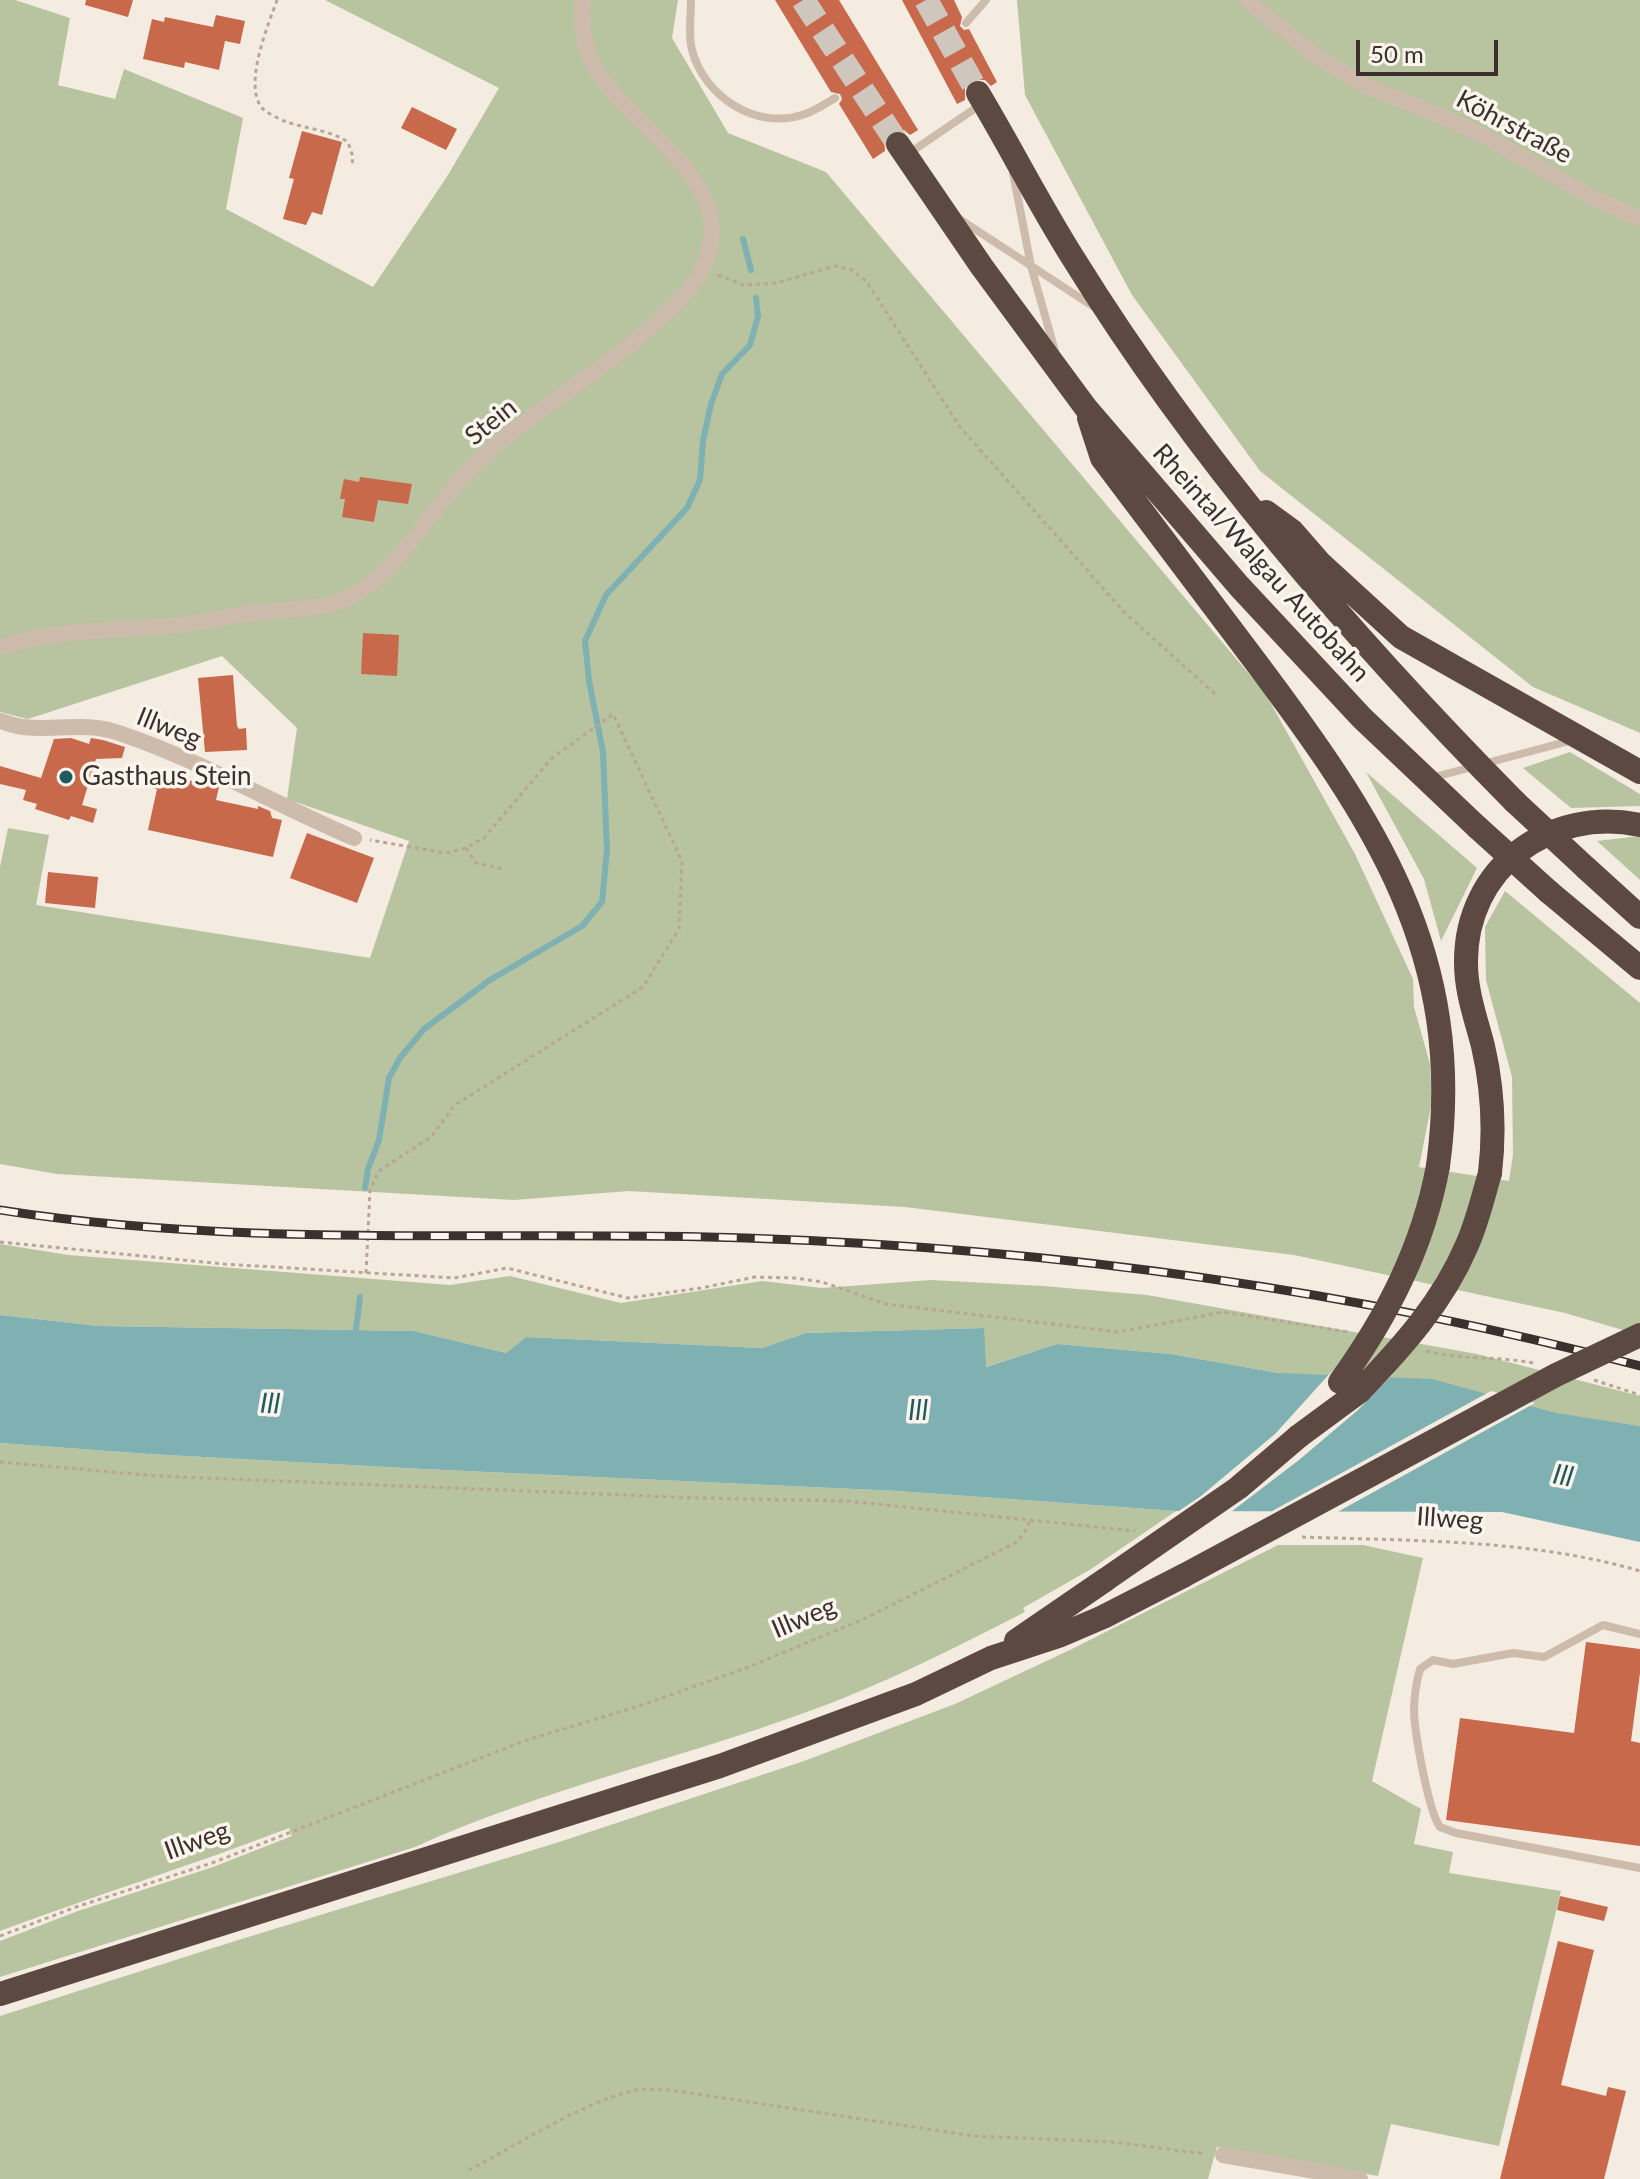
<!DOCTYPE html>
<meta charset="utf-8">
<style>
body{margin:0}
#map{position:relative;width:1640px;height:2179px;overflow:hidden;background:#f4ebe1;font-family:Lato,sans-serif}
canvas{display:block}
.scale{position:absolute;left:1356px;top:40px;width:142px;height:36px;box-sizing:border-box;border:4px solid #3b302b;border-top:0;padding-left:10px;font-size:24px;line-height:28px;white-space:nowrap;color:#3b302b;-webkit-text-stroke:6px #fbf5ee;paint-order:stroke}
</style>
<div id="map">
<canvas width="1640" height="2179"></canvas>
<div class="scale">50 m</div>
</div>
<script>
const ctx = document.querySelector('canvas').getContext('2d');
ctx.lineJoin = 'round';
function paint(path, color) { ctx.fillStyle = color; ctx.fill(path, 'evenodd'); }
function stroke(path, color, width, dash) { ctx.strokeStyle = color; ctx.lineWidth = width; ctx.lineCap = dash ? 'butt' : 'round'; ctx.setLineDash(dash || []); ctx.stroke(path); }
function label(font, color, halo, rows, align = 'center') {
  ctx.font = font + ' Lato,sans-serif'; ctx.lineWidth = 7; ctx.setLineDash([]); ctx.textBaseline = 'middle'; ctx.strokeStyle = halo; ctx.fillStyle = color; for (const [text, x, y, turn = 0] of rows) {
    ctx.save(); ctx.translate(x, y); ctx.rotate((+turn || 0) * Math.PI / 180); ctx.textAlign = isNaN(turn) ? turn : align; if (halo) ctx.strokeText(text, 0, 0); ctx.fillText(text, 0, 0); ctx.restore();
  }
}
const green = new Path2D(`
 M0,0H15L70,18L58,85L115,99L124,69L243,118L226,209L373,287L448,175L499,88L325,0H678L672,38L728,133L826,172L1265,693L1355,854L1413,979L1414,1007L1430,1064L1432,1101L1419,1167L1509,1181L1513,1155L1512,1077L1486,980L1485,927L1505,891L1640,1003V1335L1565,1313L1294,1255L905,1207L629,1191L514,1200L57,1174L0,1164V867L8,828L49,835L36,905L370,958L409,841L287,799L297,728L222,656L28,719L0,712Z
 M1017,0H1640V733L1533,687L1260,471L1132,295L1025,95Z
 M1570,752L1640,794V806L1571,808L1523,768Z
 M1366,772L1477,868L1441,941L1424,879Z
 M1640,836V880L1597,841Z
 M0,1244L68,1255L450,1285L510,1276L621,1303L762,1281L822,1288L931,1280L1043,1286L1147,1295L1477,1354L1640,1396V1426L1278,1373L1171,1354L1057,1344L985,1367L983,1328L806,1333L762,1348L526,1337L506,1353L414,1331L99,1326L0,1315Z
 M0,1443L149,1454L423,1469L898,1491L1176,1511L1091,1569L1023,1608L1025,1612C953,1649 880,1686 804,1713C675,1760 540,1790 415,1847L0,1977V1941L78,1911L213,1867L292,1836L289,1828C193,1865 96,1895 0,1931Z
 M1278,1545H1363L1423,1558L1372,1781L1421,1809L1414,1844L1453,1852L1449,1873L1561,1891L1499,2146L1391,2124L1378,2176L1217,2147L1208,2179H0V2016L235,1941L556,1843L804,1761L955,1704L1074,1648Z`);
const water = new Path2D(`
 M0,1315L99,1326L414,1331L506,1353L526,1337L762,1348L806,1333L984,1328L986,1367L1057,1344L1171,1354L1278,1373L1432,1379L1556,1413L1640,1426V1542L1502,1512L1176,1511L898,1491L423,1469L149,1454L0,1443Z`);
const pier = new Path2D(`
 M1332,1371L1393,1374L1358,1410L1299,1460L1227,1515H1173L1201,1496L1275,1434Z
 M1491,1391L1535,1403L1332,1515H1265Z`);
const stream = new Path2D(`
 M743,239L751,270
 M365,1188L368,1169L379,1140L389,1078L400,1058L424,1029L490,980L582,926L602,902L607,850L603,752L589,681L585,641L606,595L687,508L700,480L703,441L711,404L722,374L750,345L758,316L756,298
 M355,1337L360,1297`);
const building = new Path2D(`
 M86,0H133L128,17L85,5Z
 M775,0H839L918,130L910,135L904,130L890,131L884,138L885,151L873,159L839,104L842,99L840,94L831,92Z
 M902,0H954L962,17L960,26L964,30L969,29L997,82L991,86L985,80H971L965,86V100L957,104Z
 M216,15L245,21L240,44L225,41L219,70L185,62L184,68L143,59L152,19L164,22L165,17L213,27Z
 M412,107L457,129L446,150L401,128Z
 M302,131L342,142L322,215L312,212L306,225L283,219L294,179L289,178Z
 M360,477L412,484L408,504L378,500L374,522L342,517L345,499H340L344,479L359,482Z
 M363,633L399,635L397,676L361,674Z
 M233,675L237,726L239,729L246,728L247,750L205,752L198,678Z
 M71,738L89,744L91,738L103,740L125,747L122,758L96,759L82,805L97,809L93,823L71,816L69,820L35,809L37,804L23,800L26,790L0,784V766L41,778L54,739Z
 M141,770L219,787L216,800L258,809V806L270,811L272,818L282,820L273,857L148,830L157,789L137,785Z
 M307,833L374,858L357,903L290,878Z
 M48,872L98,877L95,908L45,903Z
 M1586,1642L1640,1649V1673L1631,1741L1640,1743V1846L1446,1820L1460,1718L1574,1733Z
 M1560,1896L1608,1907L1604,1921L1557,1910Z
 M1558,1941L1594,1950L1561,2085L1606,2096L1608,2087L1626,2091L1604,2179H1500Z`);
const highwayTunnel = new Path2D(`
 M803,0L898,144
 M926,0L978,93`);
const path = new Path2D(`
 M277,0C268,26 243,84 262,108C266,113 278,118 284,121C305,129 328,129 348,142L353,157L352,165
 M718,275L743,285L777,283L835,266L852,270L867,282L960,427L1126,614L1215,694
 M466,848L476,863L503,869
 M0,1242L224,1264L454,1278L507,1268L628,1298L701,1288L755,1277L795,1278L822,1282L886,1304L1119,1332L1223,1312L1348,1332
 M366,1273L370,1190L379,1171L431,1137L455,1105L643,987L679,929L682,861L613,714L551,759L484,838L466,848L446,853L370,840
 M1426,1351C1461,1360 1497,1356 1533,1363
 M1594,1380L1640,1395
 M0,1462L157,1476L698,1498L847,1501L1135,1531
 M1302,1537C1415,1541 1531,1539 1640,1571
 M0,1936L76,1907L212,1863L524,1741L642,1705L746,1668L866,1618L1015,1543L1023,1535L1031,1519
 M469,2170C516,2146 581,2103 632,2091C644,2088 657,2090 670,2090L974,2136L1113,2142L1206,2154`);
const lane = new Path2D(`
 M691,0C691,15 688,35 692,50C704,96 755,130 802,115C813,112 825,104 835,98
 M966,23L986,0
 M908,154L983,103
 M1013,173L1031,266L1055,351
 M958,218L1097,309
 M1431,778L1573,740
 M1640,1634L1603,1625L1544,1657L1513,1653L1453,1664L1433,1660L1420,1669C1416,1683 1414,1697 1414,1712C1415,1734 1428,1810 1440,1827L1456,1833L1640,1868`);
const street = new Path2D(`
 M1247,0L1314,54L1363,85L1434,113L1482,135L1588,195L1640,219
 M0,647C18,643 35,637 53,635C95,628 138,630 179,625C203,622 227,616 251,613C276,610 311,610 335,603C390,585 422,523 458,482C524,409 620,367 686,293C702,275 712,252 712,228C711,165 616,115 591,59C582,40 582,20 582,0
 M0,721C8,723 16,727 24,727C54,731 86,722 116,732C198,759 274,804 354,838
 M1223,2155L1360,2179`);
const highway = new Path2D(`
 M978,93C1011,148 1040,206 1075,261C1197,458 1352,637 1515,802
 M898,144L982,267L1086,408L1239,586L1362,718L1477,827
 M1089,418L1102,458C1152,524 1202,591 1252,657C1373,818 1467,954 1438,1166
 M1266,512L1292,531L1319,562L1401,637L1640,772
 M1586,868L1640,917
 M1549,892L1640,968
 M1490,1173C1495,1130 1493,1089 1483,1046C1476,1019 1466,992 1466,963C1465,868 1550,806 1640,825
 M1299,1436L1360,1391
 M1016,1641L1105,1580
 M0,1994L720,1766L916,1694L991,1658L1061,1635L1103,1617L1183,1576`);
const rail = new Path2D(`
 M0,1210C247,1249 497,1230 746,1238C1047,1248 1349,1289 1640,1366`);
const highwayBridge = new Path2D(`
 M1515,802L1586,868
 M1477,827L1549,892
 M1340,1382C1388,1315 1423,1247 1438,1166
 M1360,1391C1402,1347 1443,1302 1467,1245C1477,1223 1483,1197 1490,1173
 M1183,1576L1556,1375L1640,1335
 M1105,1580L1238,1488L1299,1436`);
const markers = [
 [66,777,8,"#1f5a5e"]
];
const streetNames = [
 ["Köhrstraße",1514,127,28],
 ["Stein",491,422,-39],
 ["Rheintal/Walgau Autobahn",1261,563,48],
 ["Illweg",169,728,22],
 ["Illweg",1450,1519,4],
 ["Illweg",804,1618,-23],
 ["Illweg",197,1841,-20]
];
const poiNames = [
 ["Gasthaus Stein",82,777]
];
const waterNames = [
 ["Ill",270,1404,3],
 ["Ill",918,1411],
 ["Ill",1563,1476,11]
];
paint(green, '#b8c4a0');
paint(water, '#7fb0b2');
paint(pier, '#f4ebe1');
stroke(stream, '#7fb0b2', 6);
paint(building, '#c8694b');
stroke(highwayTunnel, '#cfc6bd', 24, [24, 12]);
stroke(path, '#b9a596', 3, [4, 4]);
stroke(lane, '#cdbbac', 8);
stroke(street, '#cdbbac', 16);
stroke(highway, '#5c4a42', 24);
stroke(rail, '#3b302b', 9);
stroke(rail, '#fbf5ee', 6, [18]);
stroke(highwayBridge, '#5c4a42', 24);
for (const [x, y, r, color] of markers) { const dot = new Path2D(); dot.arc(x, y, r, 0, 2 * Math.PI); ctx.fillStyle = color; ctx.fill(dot); stroke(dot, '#fbf5ee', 3); }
label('26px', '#3b302b', '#fbf5ee', streetNames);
label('26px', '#3b302b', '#fbf5ee', poiNames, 'left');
label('italic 28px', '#1f5a5e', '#fbf5ee', waterNames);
</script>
